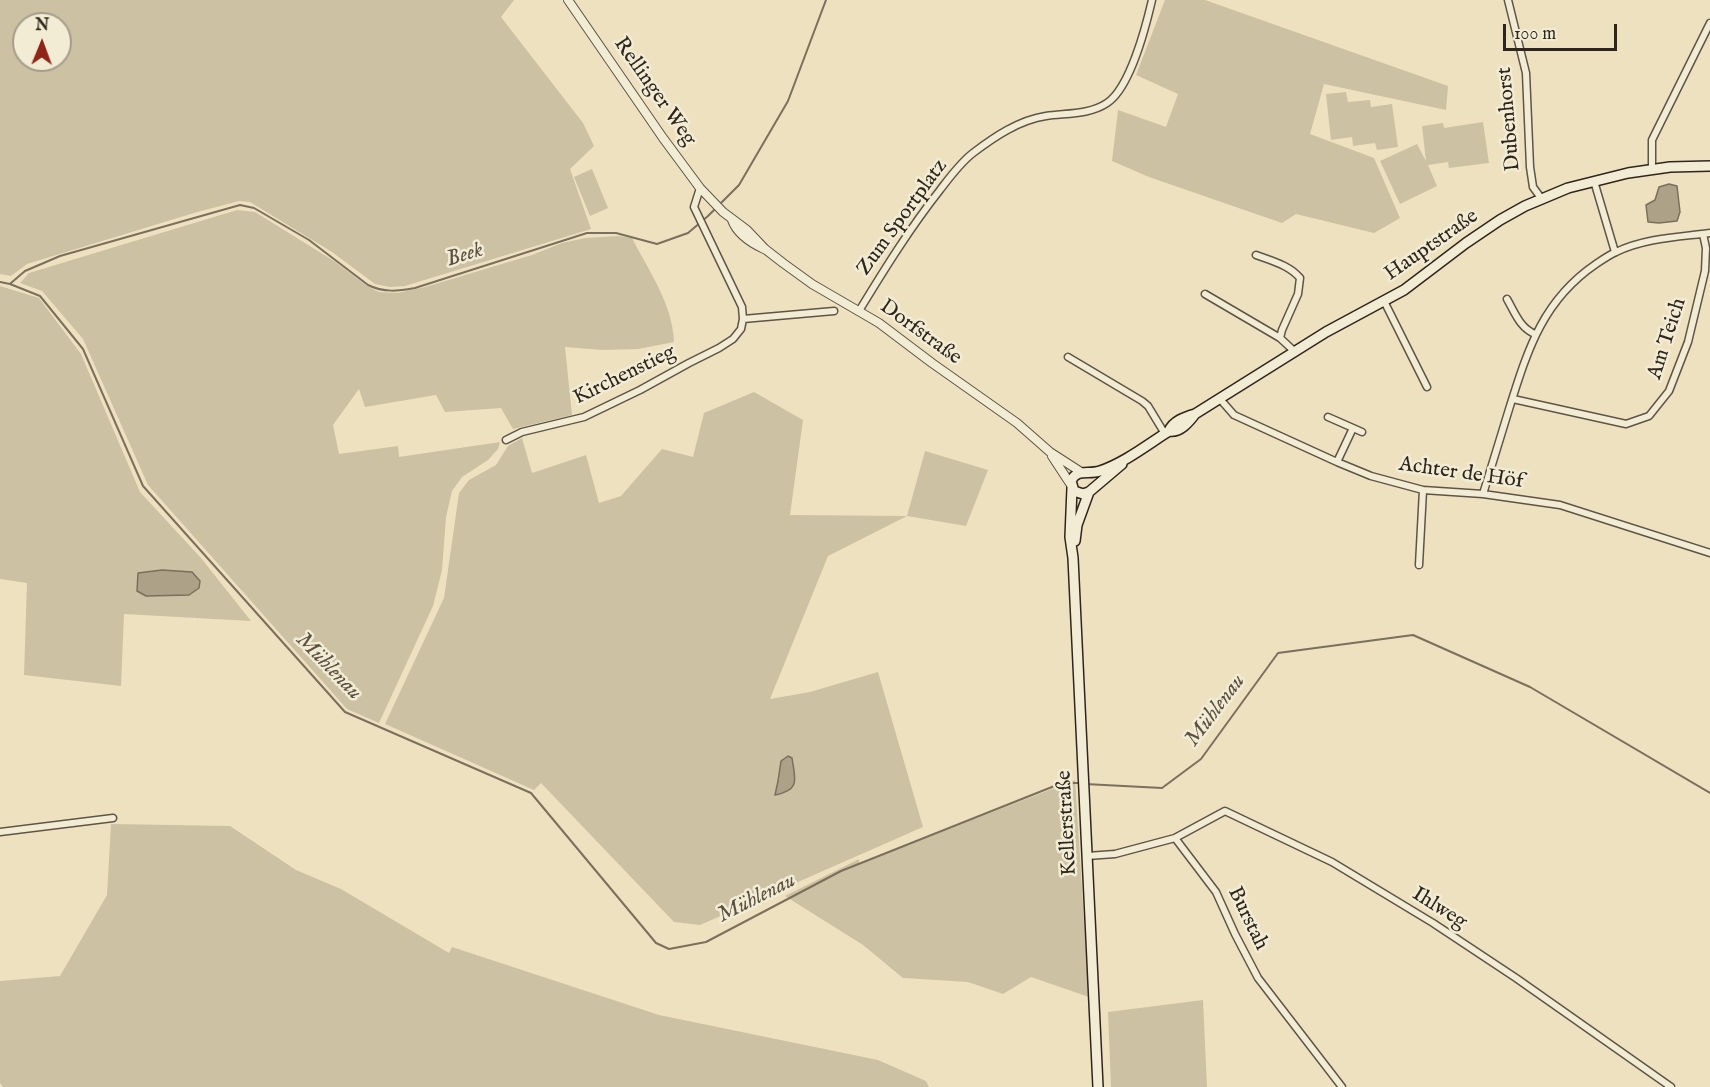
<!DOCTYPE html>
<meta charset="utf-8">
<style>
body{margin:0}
#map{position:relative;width:1710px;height:1087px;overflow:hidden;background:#ede1bf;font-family:"IM FELL English",serif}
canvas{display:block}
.north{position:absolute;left:12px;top:12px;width:60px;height:60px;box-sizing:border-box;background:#f3ecd5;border:2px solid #a59c8b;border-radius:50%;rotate:1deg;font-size:16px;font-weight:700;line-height:24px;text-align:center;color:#30251d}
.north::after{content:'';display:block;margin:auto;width:21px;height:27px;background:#8f2418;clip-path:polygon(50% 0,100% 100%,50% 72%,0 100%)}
.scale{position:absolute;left:1503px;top:24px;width:114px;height:27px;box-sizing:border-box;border:3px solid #30251d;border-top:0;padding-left:8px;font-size:18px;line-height:21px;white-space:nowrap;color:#30251d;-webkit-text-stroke:4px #f3ecd5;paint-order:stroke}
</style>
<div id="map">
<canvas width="1710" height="1087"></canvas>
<div class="north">N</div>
<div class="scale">100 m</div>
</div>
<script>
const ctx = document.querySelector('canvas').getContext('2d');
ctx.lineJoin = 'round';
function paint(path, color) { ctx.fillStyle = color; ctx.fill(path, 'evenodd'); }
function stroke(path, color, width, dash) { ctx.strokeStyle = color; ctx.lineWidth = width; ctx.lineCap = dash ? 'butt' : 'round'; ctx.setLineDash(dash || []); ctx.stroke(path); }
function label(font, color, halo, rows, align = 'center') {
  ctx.font = font + ' "IM FELL English",serif'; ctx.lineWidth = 5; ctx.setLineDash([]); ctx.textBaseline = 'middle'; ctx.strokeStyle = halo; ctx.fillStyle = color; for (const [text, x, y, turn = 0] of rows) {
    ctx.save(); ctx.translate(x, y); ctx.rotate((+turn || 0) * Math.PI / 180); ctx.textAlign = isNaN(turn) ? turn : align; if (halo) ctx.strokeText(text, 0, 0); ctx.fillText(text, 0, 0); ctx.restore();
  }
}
const green = new Path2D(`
 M0,0H514L501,17L583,123L594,146L570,169L591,229L405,286L390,287L375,284L332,252L250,202L239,201L194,213L27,264L11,276L0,274ZM24,24H60V60H24Z
 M1165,0H1205L1448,86L1446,110L1324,84L1310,134L1374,158L1400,218L1374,233L1296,214L1282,223L1149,177L1112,161L1118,110L1166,127L1178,94L1136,75Z
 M1346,92L1348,102L1370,100L1371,107L1392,104L1398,147L1377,150L1375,143L1353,146L1352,137L1331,140L1326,94Z
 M1483,122L1489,163L1449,168L1448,162L1428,165L1437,186L1400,204L1380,161L1417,144L1426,161L1422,126L1443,123L1444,128Z
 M592,169L608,208L590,216L574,177Z
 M237,210L255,212L334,261L367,286L379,292L397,293L425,287L532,255L562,243L585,238L619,236L632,238C649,271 673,305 674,342L638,349L602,350L565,347L572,415L513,429L501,408L445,412L436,395L365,407L359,389L333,425L339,454L398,446L399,457L500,442L498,449L488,460L462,477L452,491L446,517L442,570L433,606L379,723L347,709L148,485L83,339L42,291L20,283L29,273Z
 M0,286L39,298L81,354L140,492L201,558L251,621L124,614L121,686L24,675L27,583L0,579ZM162,570L192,572L189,595L146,596L138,574Z
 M754,392L803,420L790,515L907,516L925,451L988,470L966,526L907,516L828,556L770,699L810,692L878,672L923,827L700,925L674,922L541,783L534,790L385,724L444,598L459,493L469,480L496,465L508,446L522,438L532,473L586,455L599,503L621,496L662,449L693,457L704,413Z
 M1075,780L1089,997L1031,977L1003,994L968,982L903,978L863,945L785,896L859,859V864Z
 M111,824L230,826L296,870L341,889L449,953L452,947L659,1015L878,1060L926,1081L929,1087H3L0,1083V981L60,976L107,895Z
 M1203,1000L1207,1087H1111L1108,1012Z`);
const water = new Path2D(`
 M1669,184L1677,186L1680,212L1677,221L1659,223L1648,222L1646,205L1655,200L1659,187Z
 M162,570L192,572L200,581L199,588L189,595L146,596L137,591L138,573Z
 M788,756L792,758C795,779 801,790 775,795L778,781L781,761Z`);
const stream = new Path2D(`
 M0,282L10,284L40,296L83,349L143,486L345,712L531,793L656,943L669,949L706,942L841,871L1062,783H1080
 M11,283L25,271L60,256L240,205L254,208L309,240L368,285C384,293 398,291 415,288L587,233H616L657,244L688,233L708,216L739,185L788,101L826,0
 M1085,784L1162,788L1201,759L1278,653L1413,635L1530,687L1710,793`);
const minor = new Path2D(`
 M1508,0L1526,73L1530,167L1533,187L1541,198
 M1652,169V140L1710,23
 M1594,181L1615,252
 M700,188L694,207L742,307L743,319
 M1256,255C1272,261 1289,265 1300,278L1298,294L1282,330L1280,338L1294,351
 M1205,294L1280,338
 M1507,299C1515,313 1520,328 1535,334
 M1384,301L1427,387
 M859,311C884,270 910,228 940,190C950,177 960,163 973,153C994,137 1019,120 1046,116C1066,113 1089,115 1107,103C1130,88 1146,26 1152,0
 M1068,357L1142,401L1148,406L1165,434
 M1220,399L1234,415L1337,462L1371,476L1423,490L1483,494L1560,505L1710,553
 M1513,399L1626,424L1649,416L1669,391L1688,342L1705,271L1706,248L1703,234
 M1328,417L1353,428L1337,462
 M1353,428L1362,432
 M506,440L522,432L584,417L640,390L689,363L719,348L733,339L741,329L743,319L834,311
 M1483,494C1492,465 1501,436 1510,406C1528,349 1543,300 1596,264C1602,260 1609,255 1616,252C1645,238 1679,237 1710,233
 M1419,565L1423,490
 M0,832L113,818
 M1175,838L1216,892L1235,934L1258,978L1342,1087
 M1087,856L1115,854L1175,838L1225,811L1332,862L1433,923L1516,978L1671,1087`);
const tertiary = new Path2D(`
 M568,0L663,138L700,188L723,212L747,230L765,249L783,263L812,284L879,323L932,363L1017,423L1050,452L1081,472
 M732,220C737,234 751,243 764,249
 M1052,456L1071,485`);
const secondary = new Path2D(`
 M1169,431C1173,421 1185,417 1195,414L1326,332L1404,290L1466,243L1500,220L1525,206L1568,188L1628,173L1670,167L1710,166
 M1072,488L1070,537L1073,558L1098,1087
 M1089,492L1083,494L1074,491L1071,481C1077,468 1088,475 1100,471C1124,463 1147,445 1169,431C1180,433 1189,422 1195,414
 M1075,541L1077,525L1089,492L1122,464`);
const streetNames = [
 ["Rellinger Weg",654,92,55],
 ["Dubenhorst",1510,119,-95],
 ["Zum Sportplatz",903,218,-54],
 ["Hauptstraße",1432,246,-35],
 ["Dorfstraße",920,333,36],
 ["Am Teich",1668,339,-72],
 ["Kirchenstieg",625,376,-26],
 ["Achter de Höf",1461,474,8],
 ["Kellerstraße",1068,823,-93],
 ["Ihlweg",1439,909,32],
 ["Burstah",1247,919,64]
];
const waterNames = [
 ["Beek",465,256,-18],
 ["Mühlenau",328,667,46],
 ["Mühlenau",1216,711,-53],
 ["Mühlenau",757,899,-27]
];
paint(green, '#cdc1a3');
paint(water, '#ada188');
stroke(water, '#7b6f5d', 1.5);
stroke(stream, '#7b6f5d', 2);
stroke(minor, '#5f5446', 9);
stroke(tertiary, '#5f5446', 10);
stroke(secondary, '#30251d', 12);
stroke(minor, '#f3ecd5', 6);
stroke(tertiary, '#f3ecd5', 8);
stroke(secondary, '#f3ecd5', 9);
label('21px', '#30251d', '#f3ecd5', streetNames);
label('italic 22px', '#5c5042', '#f3ecd5', waterNames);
</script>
